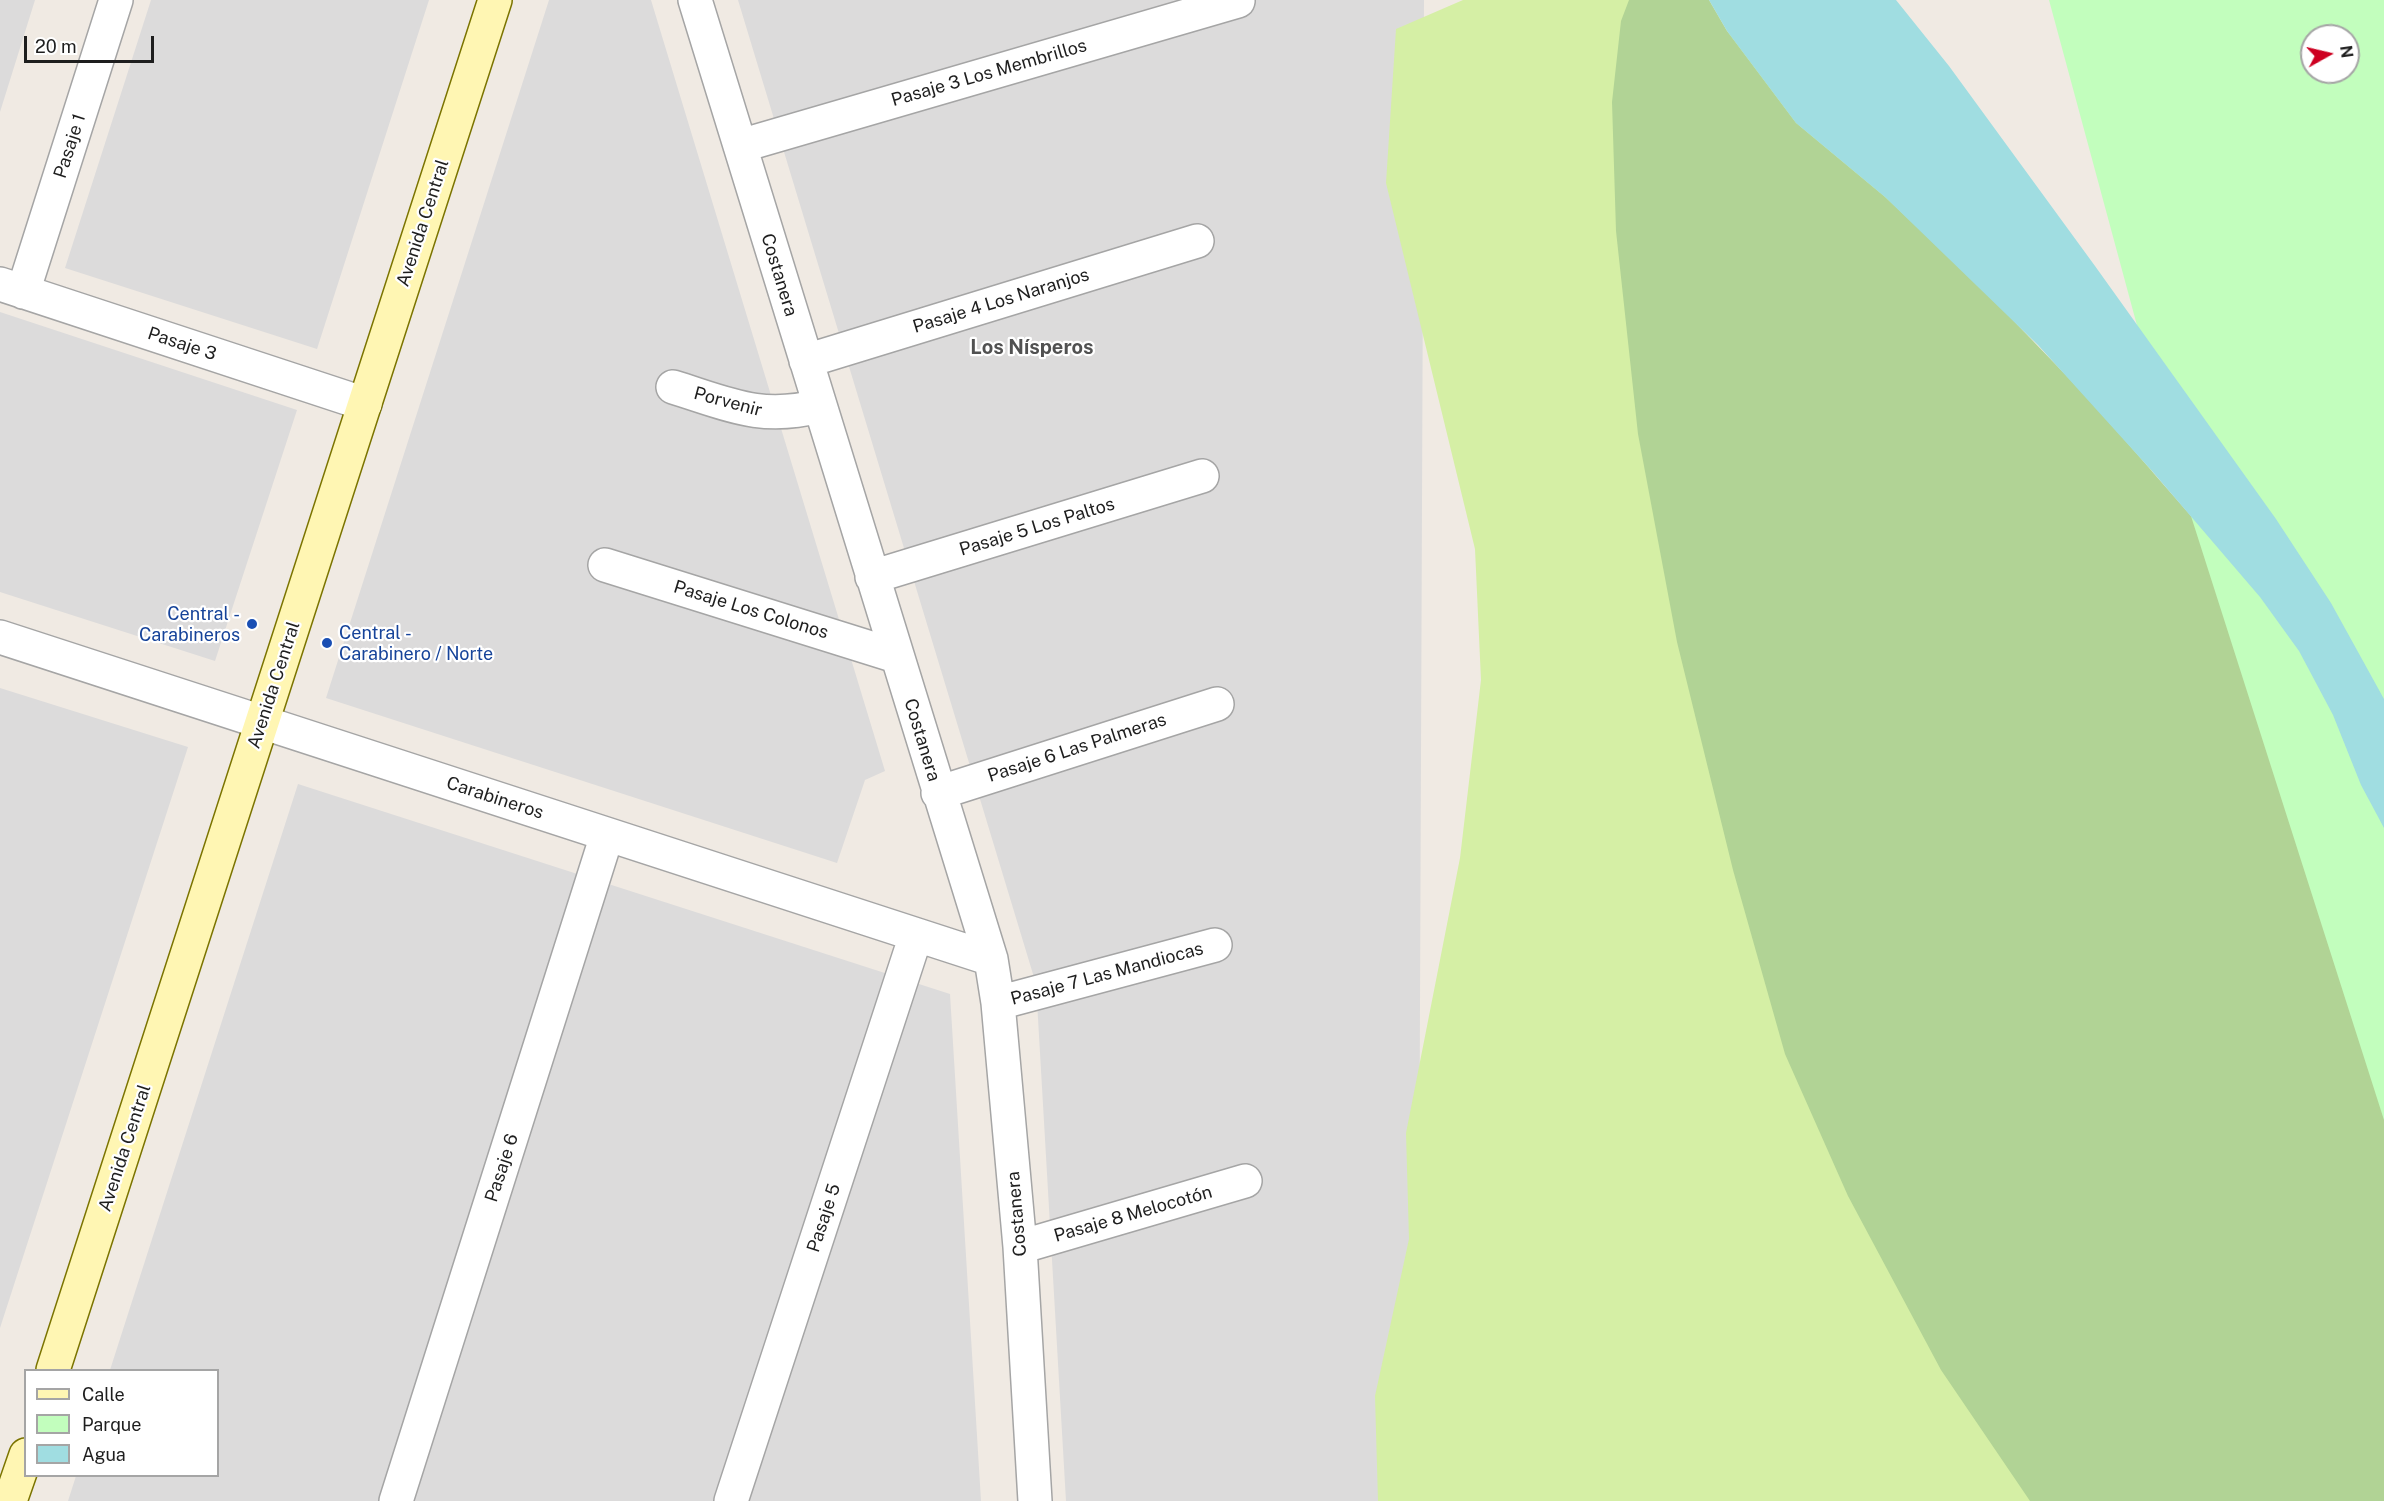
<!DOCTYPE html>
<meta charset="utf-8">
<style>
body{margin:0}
#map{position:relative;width:2384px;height:1501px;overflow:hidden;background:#f0eae3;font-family:"Public Sans",sans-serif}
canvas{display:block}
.legend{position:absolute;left:24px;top:1369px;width:195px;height:108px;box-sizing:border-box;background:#fff;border:2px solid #a5a5a5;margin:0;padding:8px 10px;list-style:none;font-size:18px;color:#1e1e1e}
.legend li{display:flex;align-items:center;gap:12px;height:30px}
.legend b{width:30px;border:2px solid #a5a5a5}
.north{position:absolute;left:2300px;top:24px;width:60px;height:60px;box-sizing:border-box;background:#fff;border:2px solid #a5a5a5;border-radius:50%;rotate:82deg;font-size:16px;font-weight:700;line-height:24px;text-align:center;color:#1e1e1e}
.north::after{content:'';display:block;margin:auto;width:21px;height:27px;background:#cd0021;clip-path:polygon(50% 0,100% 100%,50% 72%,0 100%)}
.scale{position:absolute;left:24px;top:36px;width:130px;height:27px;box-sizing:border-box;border:3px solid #1e1e1e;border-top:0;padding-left:8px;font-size:18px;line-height:21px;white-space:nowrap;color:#1e1e1e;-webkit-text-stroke:4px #fff;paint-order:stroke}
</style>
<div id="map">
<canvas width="2384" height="1501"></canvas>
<ul class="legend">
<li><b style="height:8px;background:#fff6b3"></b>Calle</li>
<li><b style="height:16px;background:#c2febd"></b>Parque</li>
<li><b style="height:16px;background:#a0dde1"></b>Agua</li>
</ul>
<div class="north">N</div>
<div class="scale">20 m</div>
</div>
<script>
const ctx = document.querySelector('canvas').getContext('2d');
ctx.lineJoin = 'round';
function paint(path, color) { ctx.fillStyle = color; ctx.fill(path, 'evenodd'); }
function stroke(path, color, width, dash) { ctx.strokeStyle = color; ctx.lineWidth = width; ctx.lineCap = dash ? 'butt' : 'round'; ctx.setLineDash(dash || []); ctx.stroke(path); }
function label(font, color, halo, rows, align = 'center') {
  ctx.font = font + ' "Public Sans",sans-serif'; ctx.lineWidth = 4.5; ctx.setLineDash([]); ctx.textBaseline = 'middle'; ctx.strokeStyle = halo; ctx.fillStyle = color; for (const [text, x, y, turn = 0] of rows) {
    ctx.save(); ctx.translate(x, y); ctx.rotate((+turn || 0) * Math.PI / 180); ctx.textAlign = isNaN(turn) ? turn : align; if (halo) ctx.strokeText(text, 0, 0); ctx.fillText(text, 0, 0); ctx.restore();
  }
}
const residential = new Path2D(`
 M0,0H35L0,112Z
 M151,0H429L317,349L65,268Z
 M549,0H651L885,771L865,780L837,863L326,698Z
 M738,0H1424L1418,1501H1066L1036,984Z
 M0,312L297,410L215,661L0,592Z
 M0,688L188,747L0,1328Z
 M298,784L950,994L981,1501H68L76,1476H218V1370H110Z`);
const grass = new Path2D(`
 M1463,0H1709L1727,31L2087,397L2152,471L2384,1501H1378L1375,1396L1409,1239L1406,1133L1460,858L1481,680L1475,549L1386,183L1396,29Z`);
const forest = new Path2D(`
 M1629,0H1709L1727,31L1796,123L1885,197L1981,287L2087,397L2219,548L2384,828V1501H2030L1941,1370L1848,1196L1785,1054L1733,870L1677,642L1638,434L1616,231L1612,102L1621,21Z`);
const park = new Path2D(`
 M2049,0H2384V1120L2175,466ZM2312,36H2348V72H2312Z`);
const water = new Path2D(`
 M1709,0H1896L1949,66L2095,266L2276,519L2331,603L2384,699V828L2361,785L2333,715L2299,651L2260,597L2152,471L2038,345L1885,197L1796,123L1727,31Z`);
const street = new Path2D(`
 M695,0L991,959L998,1003L1020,1247L1035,1501
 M740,146L1238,1
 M0,284L365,404
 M23,292L116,0
 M806,361L1197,241
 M673,387C728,404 760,421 819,406
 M605,565L896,656
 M872,577L1202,476
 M0,637L991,959
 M938,793L1217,704
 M998,1003L1215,945
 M1020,1247L1245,1181
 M396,1501L607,835
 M731,1501L916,935`);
const secondary = new Path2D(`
 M53,1370L495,0
 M10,1501L26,1455`);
const markers = [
 [252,624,6,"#1a4fb4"],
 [327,643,6,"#1a4fb4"]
];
const streetNames = [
 ["Pasaje 3 Los Membrillos",989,73,-16],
 ["Pasaje 1",70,146,-72],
 ["Avenida Central",423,223,-72],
 ["Costanera",779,275,73],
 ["Pasaje 4 Los Naranjos",1001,301,-17],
 ["Pasaje 3",182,344,18],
 ["Porvenir",728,402,15],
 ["Pasaje 5 Los Paltos",1037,527,-17],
 ["Pasaje Los Colonos",751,610,17],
 ["Avenida Central",274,685,-72],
 ["Costanera",922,740,73],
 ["Pasaje 6 Las Palmeras",1077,748,-18],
 ["Carabineros",495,798,18],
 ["Pasaje 7 Las Mandiocas",1107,974,-15],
 ["Avenida Central",125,1148,-72],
 ["Pasaje 6",502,1168,-72],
 ["Costanera",1017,1214,-95],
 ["Pasaje 8 Melocotón",1133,1214,-16],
 ["Pasaje 5",824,1218,-72]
];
const transitNames = [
 ["Central -",240,614],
 ["Carabineros",240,635],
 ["Central -",339,633,"left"],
 ["Carabinero / Norte",339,654,"left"]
];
const neighbourhoodNames = [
 ["Los Nísperos",1032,348]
];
paint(residential, '#dcdbdb');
paint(grass, '#d5efa5');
paint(forest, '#b1d395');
paint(park, '#c2febd');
paint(water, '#a0dde1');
stroke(street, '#a5a5a5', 36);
stroke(secondary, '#7b7400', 36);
stroke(street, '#fff', 33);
stroke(secondary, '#fff6b3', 33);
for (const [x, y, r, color] of markers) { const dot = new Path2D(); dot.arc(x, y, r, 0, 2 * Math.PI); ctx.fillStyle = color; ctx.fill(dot); stroke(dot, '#fff', 2); }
label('18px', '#1e1e1e', '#fff', streetNames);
label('18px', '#164399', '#fff', transitNames, 'right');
label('bold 20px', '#515151', '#fff', neighbourhoodNames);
</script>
